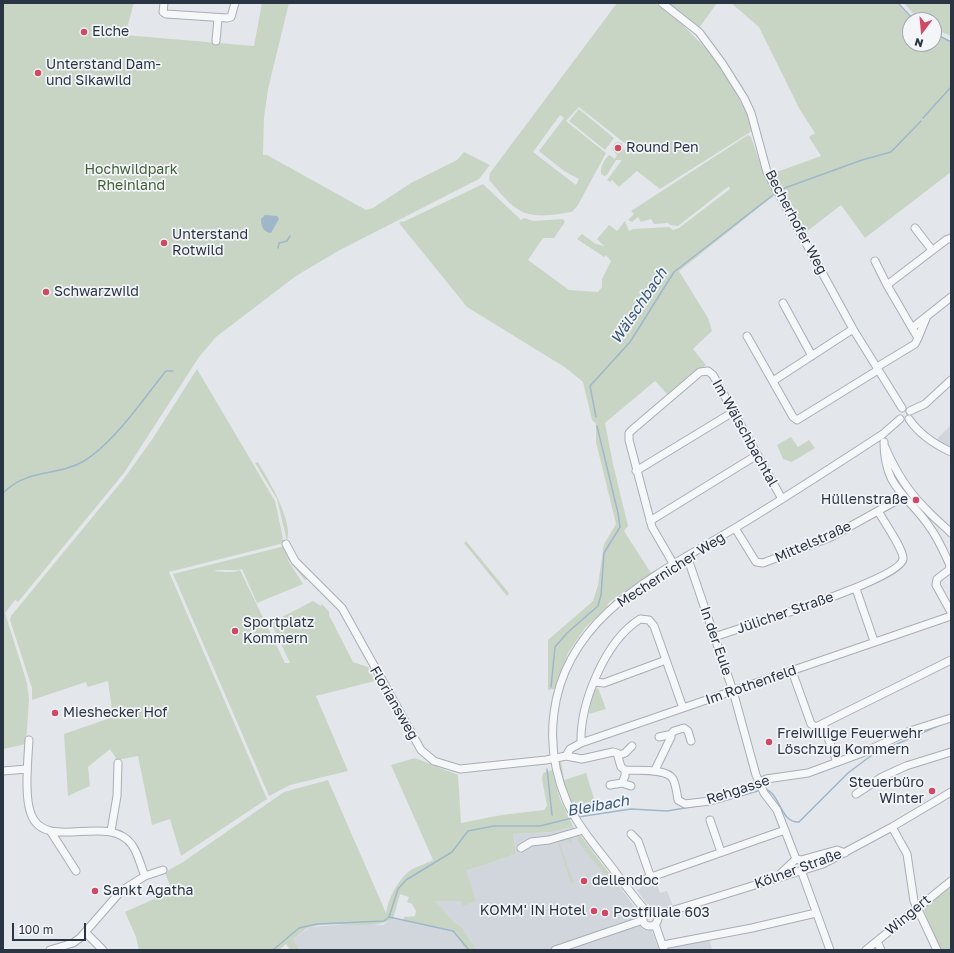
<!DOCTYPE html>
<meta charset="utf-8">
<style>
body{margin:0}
#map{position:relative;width:954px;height:953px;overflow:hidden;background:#e3e7eb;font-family:"Golos Text",sans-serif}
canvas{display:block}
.frame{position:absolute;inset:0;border:4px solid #2a3544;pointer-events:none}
.north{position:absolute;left:902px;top:12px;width:40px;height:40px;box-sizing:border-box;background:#f3f5f8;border:1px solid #a3a8b0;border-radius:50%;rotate:196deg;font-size:11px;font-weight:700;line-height:16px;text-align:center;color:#2a3544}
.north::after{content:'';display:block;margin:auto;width:14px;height:18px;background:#cf4965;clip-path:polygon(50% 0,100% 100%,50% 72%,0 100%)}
.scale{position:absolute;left:12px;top:923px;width:74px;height:18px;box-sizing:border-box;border:2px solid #2a3544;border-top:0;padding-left:5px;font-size:12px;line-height:14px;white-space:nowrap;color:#2a3544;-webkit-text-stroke:3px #f3f5f8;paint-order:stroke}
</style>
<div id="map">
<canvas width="954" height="953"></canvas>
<div class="frame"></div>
<div class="north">N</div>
<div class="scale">100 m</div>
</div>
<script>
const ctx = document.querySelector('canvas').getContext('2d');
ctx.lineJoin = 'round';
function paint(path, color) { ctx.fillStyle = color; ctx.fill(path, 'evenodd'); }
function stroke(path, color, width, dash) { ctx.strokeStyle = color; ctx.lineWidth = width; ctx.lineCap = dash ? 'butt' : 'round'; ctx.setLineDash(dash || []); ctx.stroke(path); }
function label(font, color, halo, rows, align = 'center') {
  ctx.font = font + ' "Golos Text",sans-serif'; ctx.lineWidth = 3.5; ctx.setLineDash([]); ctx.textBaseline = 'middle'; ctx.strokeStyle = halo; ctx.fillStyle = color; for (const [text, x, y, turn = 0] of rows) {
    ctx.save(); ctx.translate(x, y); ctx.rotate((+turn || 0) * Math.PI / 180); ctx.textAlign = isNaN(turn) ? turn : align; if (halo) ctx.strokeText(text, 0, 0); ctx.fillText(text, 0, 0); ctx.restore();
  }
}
const built = new Path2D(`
 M951,425V449L935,441Z
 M573,826L638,911L636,922L652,931L659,950H477L461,926L455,923L434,901H461L463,905L466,871L516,854L513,834L553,832Z
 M655,879L660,893L667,891L673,906L658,909L646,903L637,890L641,888V886L648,881Z
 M393,919L453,930L465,950H300L293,939L310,927L350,924L383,925Z
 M706,939L710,941L712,950H669L668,945Z`);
const green = new Path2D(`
 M3,3H134L125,35L254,46L262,3H289L268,89L264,118L263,155H267L366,210L373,208L411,183L457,160L464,152L490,165L479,179L338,251L296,276L216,337L199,357L124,473L18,602L15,600L5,613L27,683L29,699L26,744L3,749Z
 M617,3H655L682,24L720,63L747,114L752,131L660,189L637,171L619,187L612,180L610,182L607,180L622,160H616L607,175L604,176L601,174C600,167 604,160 609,155L615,159L617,155L612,149L614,144L617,142L622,143L624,151L627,145L579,107L566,121L606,153L578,205L572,212C558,214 539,218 525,213C511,208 499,191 489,180L490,173ZM560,115L564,118L539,151L564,171L579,179L576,185L533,152Z
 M668,3H717L699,28Z
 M731,3H897L913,20H910V44H934V34L951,42V172L865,238L841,205L805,233L777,182L774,173L821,156L809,137L815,133L800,110L759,27Z
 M904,3H951V36L934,29V20L918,19Z
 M579,109L614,138L605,150L569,121Z
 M748,135L751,137L761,166L776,194L679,271L708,318L712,331L693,349L706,365L669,396L655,381L605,423L613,464L628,526L624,531L651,573L608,603L607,607L585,628L568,653L554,689L548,690V640L593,601L598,585L604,544L616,524L596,442V424L592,420L583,382L566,368L467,307L399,223L402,221L403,222L483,184L521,220L524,218L534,221L563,219L565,222L554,238H543L528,260L569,290L598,292L602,287V279L611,261L606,255L604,257L577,239L582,234L596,244L604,246L597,239L609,225L617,231L625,221L629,231L633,229L669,227L673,230L679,228L730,189L729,186L678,226L670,225L668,223L654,224L651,219L641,222L638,217L632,222L628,220L634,214L631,211Z
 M197,369L275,501L284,543L169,572L267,799L181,856L170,819L152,825L138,756L117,760L110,749L88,767L90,786L68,796L64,734L113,717L108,681L88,687L86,682L32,700V688L10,620L11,616L123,480L153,438Z
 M791,437L798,447L809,440L815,448L792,462L783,459L777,445Z
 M258,462C268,479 294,522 287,541L277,499L255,463Z
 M466,541L509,593L507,596L464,543Z
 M285,546L308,579L305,580L286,557L303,584L257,603L242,569C232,572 222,568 214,571C223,571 231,574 240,570L285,663H290L272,625V622L313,601L321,606L322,604L329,612V615L353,662L368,667L375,681L316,696L348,771L290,785L269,796L173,574Z
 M598,688L606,709L589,714L592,690Z
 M415,758L458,775L461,823L501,815L544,810L547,806L542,779L543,773L552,770L560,799L573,826L553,832L513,834L516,854L466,871L476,901L463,906L461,901H435L455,923L461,926L477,950H465L453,930L403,921L404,917L415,916L416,911L412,904L407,902L409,897L400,894L393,919C371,932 336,919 310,927C304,929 298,936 293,939L300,950H290L286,944L279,950H139L136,937L125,912L172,891L165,872L183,862L284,792L328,780L386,913C388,899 397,882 408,872C414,867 426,864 433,860L391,765Z
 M561,760L564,780L586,773L597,808L575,804L569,801L559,766Z
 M577,834L580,835L623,891L617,885L612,887L610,881H607C603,865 577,850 577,834Z
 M570,836L572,843L570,844L568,840L559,842L566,861H568L566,862L574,883L571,884L557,840Z
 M951,887V950H940L923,908Z`);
const water = new Path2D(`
 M265,215L277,216L279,219L271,233C263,232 261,226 261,219Z`);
const stream = new Path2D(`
 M898,3L914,20
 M934,33L951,42
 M923,118L951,87
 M782,189L862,160L891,152L921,121
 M278,248L279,243L287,241L290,236
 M596,417L590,386L630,342L674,272L773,195
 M3,493C28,468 57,477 84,461C114,443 143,399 166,371H173
 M551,687L555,647L567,633L598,606L601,595L604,553L620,527L618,513L597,426
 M547,769L552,815
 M765,789C781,794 780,823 799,822L848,773L872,755L940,725
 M716,803L761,790
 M578,817L631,809L667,811L703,805
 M389,917L453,931L469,950
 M273,950L299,928L317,924L384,921L389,917L398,889L406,880L452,852L468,831L494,826H540L572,818`);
const minor = new Path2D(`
 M164,3L163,12L166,14L227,18L231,17L235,3
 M662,3L699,32L722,63L744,98L751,113L767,172L853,329L902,408
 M216,41L218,18
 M915,228L932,250
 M875,261L887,285
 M783,303L812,356
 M912,328L887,285L946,240L951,238
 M747,336L793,417L797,420L878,370
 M918,338L927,316
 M877,367L915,344L918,338L912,328L951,297
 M773,381L853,329
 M910,411L925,404L951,380
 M909,419C919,434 934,444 951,452
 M884,442C884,490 909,495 931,529C939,540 944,553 950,565L949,570L937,579L936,585L951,612
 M885,447C895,470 908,492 926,509C934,518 943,525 951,533
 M636,471L733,412
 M650,521L757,455
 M735,528L756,562L763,563L831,537L903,497
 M286,544L295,561L342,608L421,750L434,761L460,769L546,760L566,756L570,749L581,743L951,616
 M687,556L733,691L756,775L764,793L777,810L796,859L801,860L837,850L845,853
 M674,565L652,527L629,440V433L632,430L700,372L708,371L713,375L782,499
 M856,589L874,641
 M714,637C740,628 900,580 903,559C904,550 883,520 878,511
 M792,671L811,724L816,727L951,660
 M594,682L604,683L666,660
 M823,724L837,762
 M670,735L674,731L684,728L688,731L691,741
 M29,740C28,759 24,796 31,814C45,853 109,812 132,845C138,853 141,867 145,876
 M581,743C580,703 605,641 640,619L649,620L654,626L683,708
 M619,755L625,753L632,746
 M566,756L582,759L613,752L617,753L621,767L625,770C637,771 667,768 673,779C676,785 677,794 678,800L685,804L710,801L747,790L766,779L808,773L862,753L910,731L951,718
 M655,770L671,737L668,735L659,737
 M3,771L27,769
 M622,783L631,786
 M610,785L622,783L625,776V770
 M856,794L882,777L906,766L951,752
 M710,820L721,852
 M892,827L907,854L914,901L937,950
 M111,831L117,796L118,763
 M51,832L76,871
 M631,834L638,841L651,878
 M521,848L531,842L549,840L583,830
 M801,870L830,950
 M780,877L781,873L796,859
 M637,882L785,830
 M642 918a8 8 0 1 1 16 0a8 8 0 1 1-16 0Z
 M646,911C632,895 620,878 607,861C592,842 577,824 567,802C555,774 550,743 554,713C566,615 660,573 735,528C785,498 834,466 883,434L900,419
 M658,915L823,864L892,827L951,792
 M655,924L664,950
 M86,933L103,950
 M877,941L881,950
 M663,945L752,928L816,913
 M50,950L73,943L80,938L121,891L145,876L163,870
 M555,950L643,920
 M866,950L951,881`);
const markers = [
 [84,32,4,"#cf4965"],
 [38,73,4,"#cf4965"],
 [618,148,4,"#cf4965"],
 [164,243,4,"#cf4965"],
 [46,292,4,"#cf4965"],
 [916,500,4,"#cf4965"],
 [235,631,4,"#cf4965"],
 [55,713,4,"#cf4965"],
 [769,742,4,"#cf4965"],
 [932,791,4,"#cf4965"],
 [584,881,4,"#cf4965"],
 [95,891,4,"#cf4965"],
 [594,911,4,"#cf4965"],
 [605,913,4,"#cf4965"]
];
const poiNames = [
 ["Elche",92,32],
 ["Unterstand Dam-",46,65],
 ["und Sikawild",46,81],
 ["Round Pen",626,148],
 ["Unterstand",172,235],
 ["Rotwild",172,251],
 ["Schwarzwild",54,292],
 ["Hüllenstraße",908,500,"right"],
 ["Sportplatz",243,623],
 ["Kommern",243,639],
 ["Mieshecker Hof",63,713],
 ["Freiwillige Feuerwehr",777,734],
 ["Löschzug Kommern",777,750],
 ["Steuerbüro",924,783,"right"],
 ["Winter",924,799,"right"],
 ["dellendoc",592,881],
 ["Sankt Agatha",103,891],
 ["KOMM' IN Hotel",586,911,"right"],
 ["Postfiliale 603",613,913]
];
const parkNames = [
 ["Hochwildpark",131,170],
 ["Rheinland",131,186]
];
const streetNames = [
 ["Becherhofer Weg",796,222,62],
 ["Im Wälschbachtal",745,433,61],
 ["Mittelstraße",813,542,-24],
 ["Mechernicher Weg",671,570,-33],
 ["Jülicher Straße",785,613,-19],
 ["In der Eule",716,641,71],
 ["Im Rothenfeld",751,685,-19],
 ["Floriansweg",394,703,60],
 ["Rehgasse",738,790,-18],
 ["Kölner Straße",798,869,-20],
 ["Wingert",908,915,-40]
];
const waterNames = [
 ["Wälschbach",639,306,-56],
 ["Bleibach",598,806,-10]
];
paint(built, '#d1d6dd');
paint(green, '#c9d5c4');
paint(water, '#9eb7cb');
stroke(stream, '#9eb7cb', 1.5);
stroke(minor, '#a8aeb6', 9);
stroke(minor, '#f6f7f9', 7);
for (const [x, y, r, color] of markers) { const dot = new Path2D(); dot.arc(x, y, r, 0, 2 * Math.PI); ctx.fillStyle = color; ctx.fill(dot); stroke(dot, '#f3f5f8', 1.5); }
label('14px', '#2a3544', '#f3f5f8', poiNames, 'left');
label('14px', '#425f38', '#f3f5f8', parkNames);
label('14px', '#2a3544', '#f3f5f8', streetNames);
label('italic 15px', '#345678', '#f3f5f8', waterNames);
</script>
